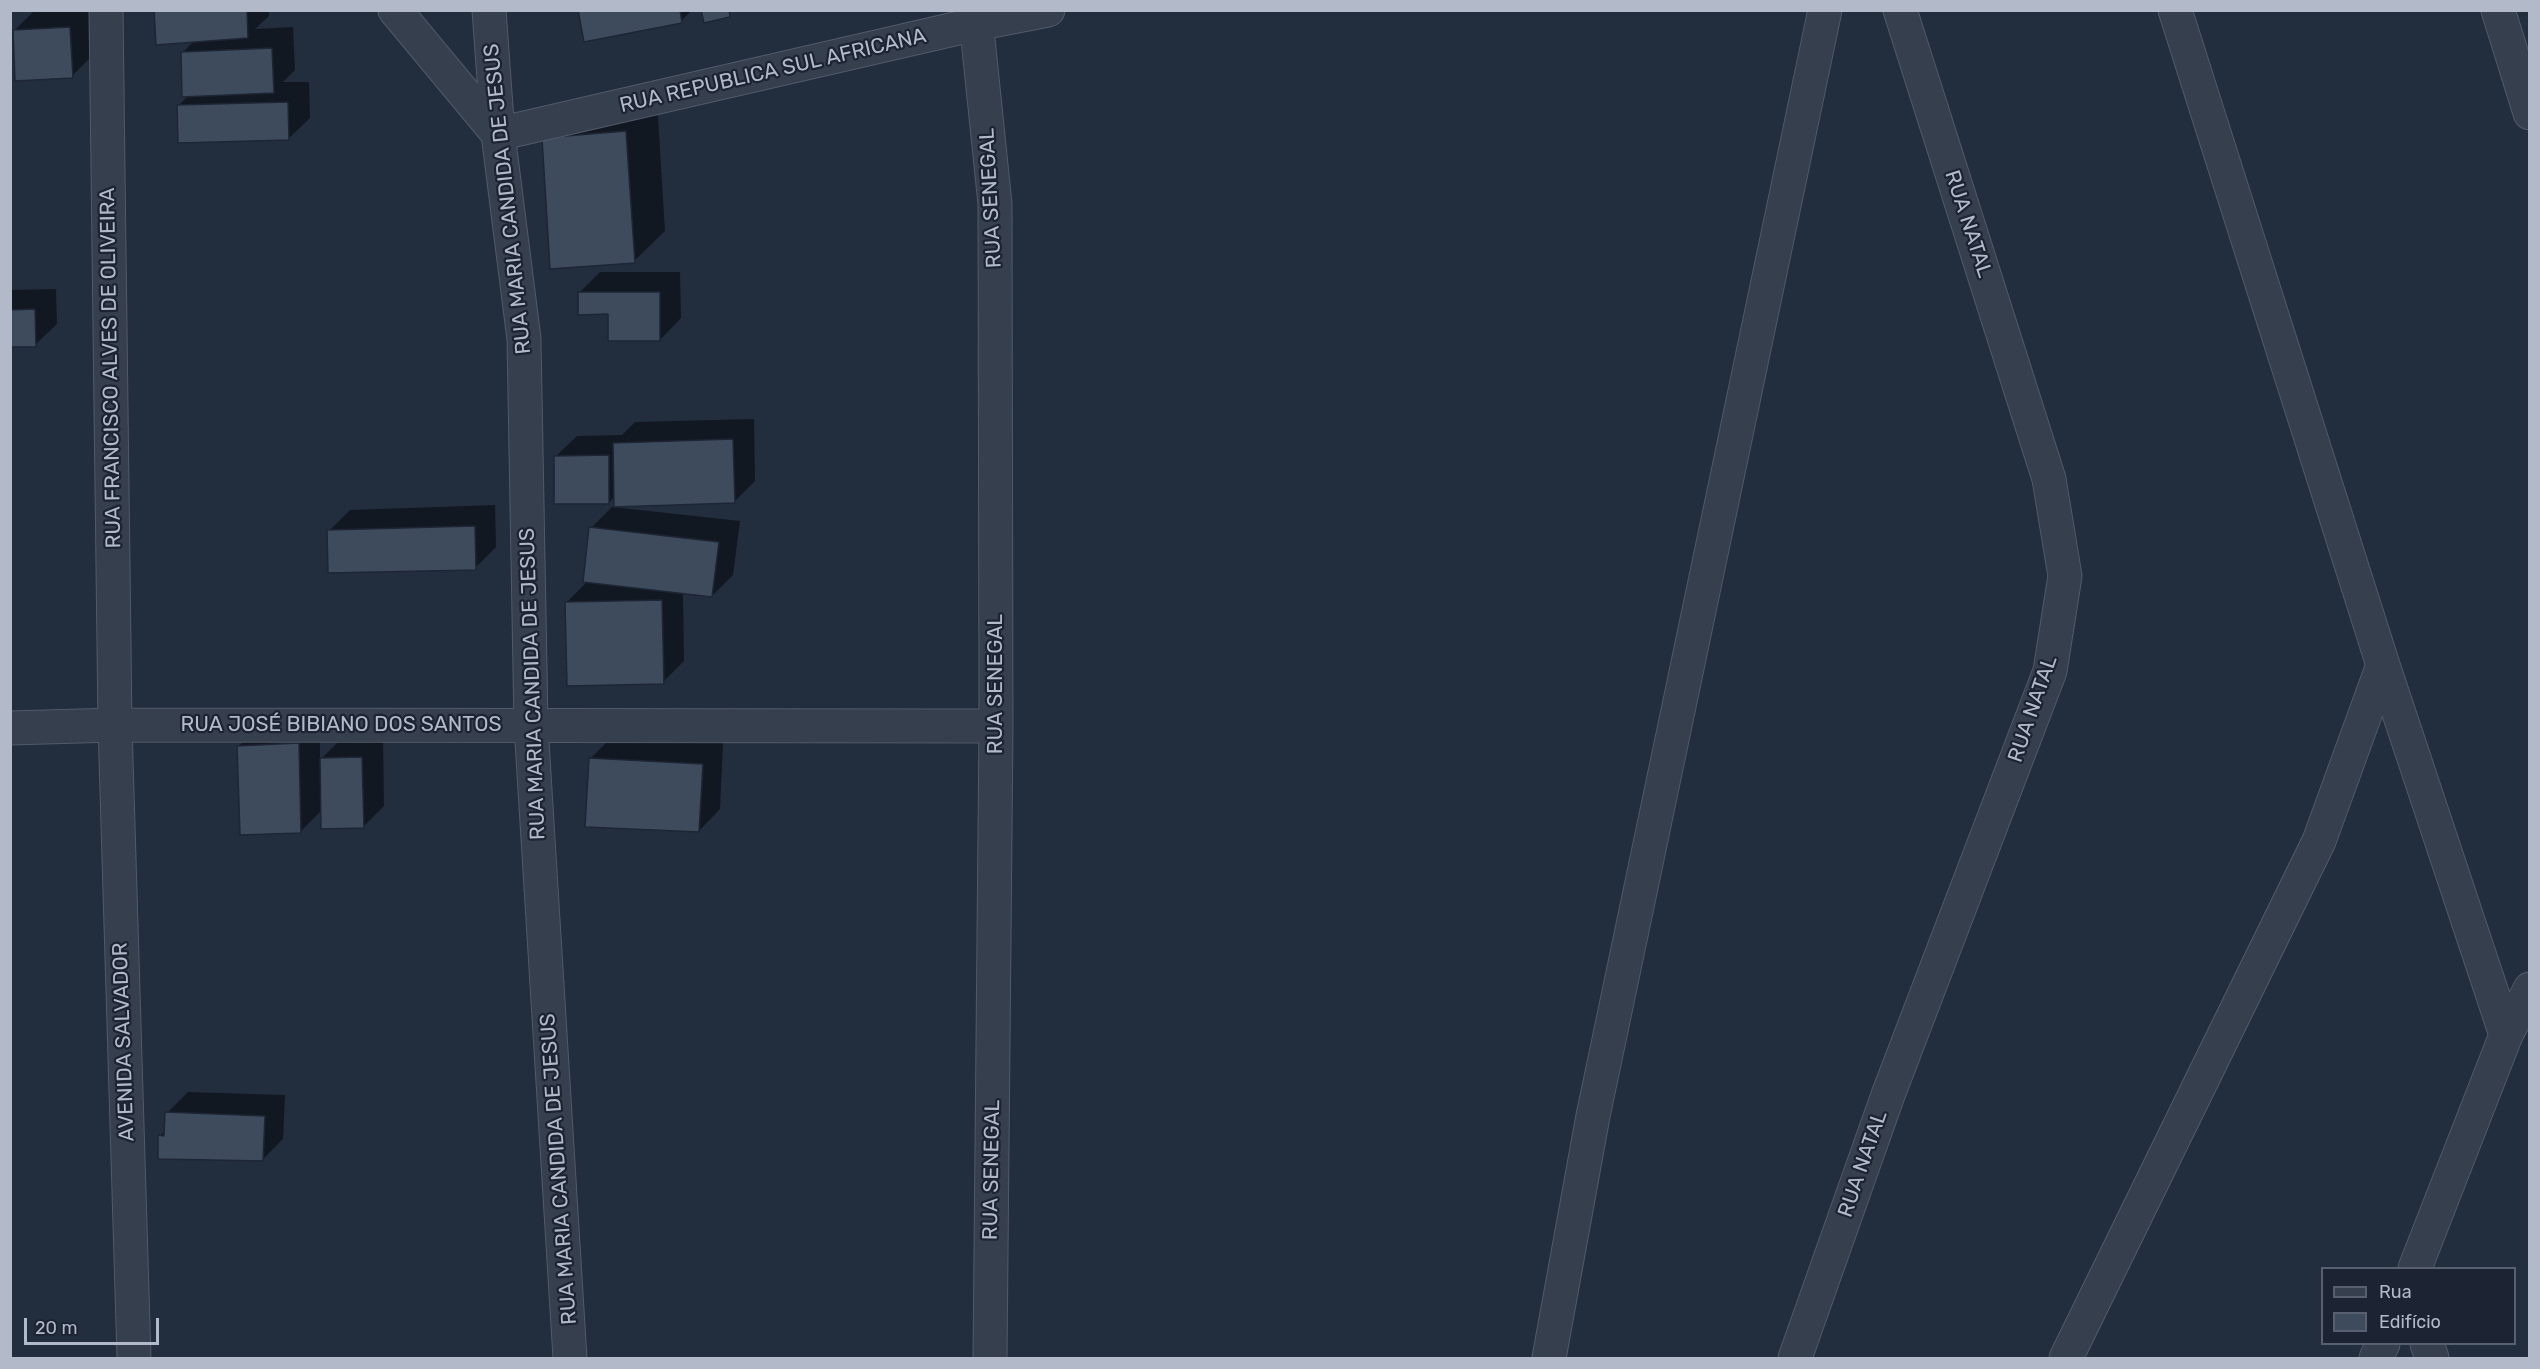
<!DOCTYPE html>
<meta charset="utf-8">
<style>
body{margin:0}
#map{position:relative;width:2540px;height:1369px;overflow:hidden;background:#222d3e;font-family:Rubik,sans-serif}
canvas{display:block}
.frame{position:absolute;inset:0;border:12px solid #b2bac9;pointer-events:none}
.legend{position:absolute;left:2321px;top:1267px;width:195px;height:78px;box-sizing:border-box;background:#1c2433;border:2px solid #58606f;margin:0;padding:8px 10px;list-style:none;font-size:18px;color:#b2bac9}
.legend li{display:flex;align-items:center;gap:12px;height:30px}
.legend b{width:30px;border:2px solid #58606f}
.scale{position:absolute;left:24px;top:1318px;width:135px;height:27px;box-sizing:border-box;border:3px solid #b2bac9;border-top:0;padding-left:8px;font-size:18px;line-height:21px;white-space:nowrap;color:#b2bac9;-webkit-text-stroke:4px #1c2433;paint-order:stroke}
</style>
<div id="map">
<canvas width="2540" height="1369"></canvas>
<div class="frame"></div>
<ul class="legend">
<li><b style="height:8px;background:#363f4e"></b>Rua</li>
<li><b style="height:16px;background:#3e4b5d"></b>Edifício</li>
</ul>
<div class="scale">20 m</div>
</div>
<script>
const ctx = document.querySelector('canvas').getContext('2d');
ctx.lineJoin = 'round';
function paint(path, color) { ctx.fillStyle = color; ctx.fill(path, 'evenodd'); }
function stroke(path, color, width, dash) { ctx.strokeStyle = color; ctx.lineWidth = width; ctx.lineCap = dash ? 'butt' : 'round'; ctx.setLineDash(dash || []); ctx.stroke(path); }
function label(font, color, halo, rows, align = 'center') {
  ctx.font = font + ' Rubik,sans-serif'; ctx.lineWidth = 4.5; ctx.setLineDash([]); ctx.textBaseline = 'middle'; ctx.strokeStyle = halo; ctx.fillStyle = color; for (const [text, x, y, turn = 0] of rows) {
    ctx.save(); ctx.translate(x, y); ctx.rotate((+turn || 0) * Math.PI / 180); ctx.textAlign = isNaN(turn) ? turn : align; if (halo) ctx.strokeText(text, 0, 0); ctx.fillText(text, 0, 0); ctx.restore();
  }
}
const shadow = new Path2D(`
 M35,10H91L93,55L72,76L14,31Z
 M156,10H269V16L255,29L293,27L295,70L283,82H309L310,118L288,139L178,106L189,95L182,53L194,41Z
 M580,10H692L681,21Z
 M657,101L665,231L634,261L543,139Z
 M600,272H680L681,318L660,340L609,313L579,293Z
 M56,289L57,324L35,345L10,346V290Z
 M754,419L755,481L734,502L615,496L609,503L555,457L577,436L622,435L635,422Z
 M495,505L496,547L475,568L329,531L350,510Z
 M612,507L740,521L733,575L712,596L683,592L684,661L663,682L566,603L588,581L591,528Z
 M320,723V760L342,738L383,736L384,806L363,827L322,810L300,832L239,746L260,725Z
 M611,738L723,743L720,809L699,831L590,759Z
 M188,1092L285,1095L283,1139L262,1160L160,1136L166,1130L167,1113Z`);
const building = new Path2D(`
 M154,10H247L248,38L156,45Z
 M578,10H680L682,23L584,42Z
 M701,10H729L730,17L704,23Z
 M70,27L73,78L15,81L13,30Z
 M272,48L274,93L182,97L181,52Z
 M288,102L289,140L178,143L177,105Z
 M626,131L635,263L550,269L542,138Z
 M578,292H660V341H608V314L578,315Z
 M35,309L36,347H10V310Z
 M733,439L735,503L614,507L613,443Z
 M609,455V504H554V456Z
 M475,526L476,570L328,573L327,530Z
 M589,527L719,542L712,597L583,582Z
 M662,600L664,684L567,686L565,602Z
 M299,743L301,833L240,835L237,746Z
 M362,757L364,828L321,829L320,758Z
 M589,758L703,764L699,832L585,827Z
 M165,1112L265,1116L263,1161L158,1159V1135L164,1136Z`);
const street = new Path2D(`
 M106,10L115,725L134,1358
 M395,10L498,134L976,24L1048,10
 M489,10L498,134L524,339L531,725L570,1358
 M975,10L995,204L996,726L990,1358
 M2175,10L2383,665L2506,1035
 M2498,10L2530,113
 M10,728L115,725L996,726
 M2415,1268L2506,1035L2530,989
 M2427,1344L2432,1358
 M1549,1358L1593,1116L1825,10
 M1795,1358L1888,1095L2050,671L2065,576L2049,479L1900,10
 M2066,1358L2319,841L2383,665
 M2376,1358L2383,1344`);
const streetNames = [
 ["RUA REPUBLICA SUL AFRICANA",773,71,-13],
 ["RUA SENEGAL",991,198,-93],
 ["RUA MARIA CANDIDA DE JESUS",508,199,-96],
 ["RUA NATAL",1968,224,72],
 ["RUA FRANCISCO ALVES DE OLIVEIRA",111,368,-91],
 ["RUA MARIA CANDIDA DE JESUS",533,684,-92],
 ["RUA SENEGAL",996,684,-90],
 ["RUA NATAL",2033,709,-71],
 ["RUA JOSÉ BIBIANO DOS SANTOS",341,725],
 ["AVENIDA SALVADOR",124,1042,-92],
 ["RUA NATAL",1863,1164,-71],
 ["RUA MARIA CANDIDA DE JESUS",559,1169,-94],
 ["RUA SENEGAL",992,1170,-89]
];
paint(shadow, '#0007');
paint(building, '#3e4b5d');
stroke(building, '#1e2635', 1.5);
stroke(street, '#525a69', 35);
stroke(street, '#363f4e', 33);
label('21px', '#b2bac9', '#1c2433', streetNames);
</script>
